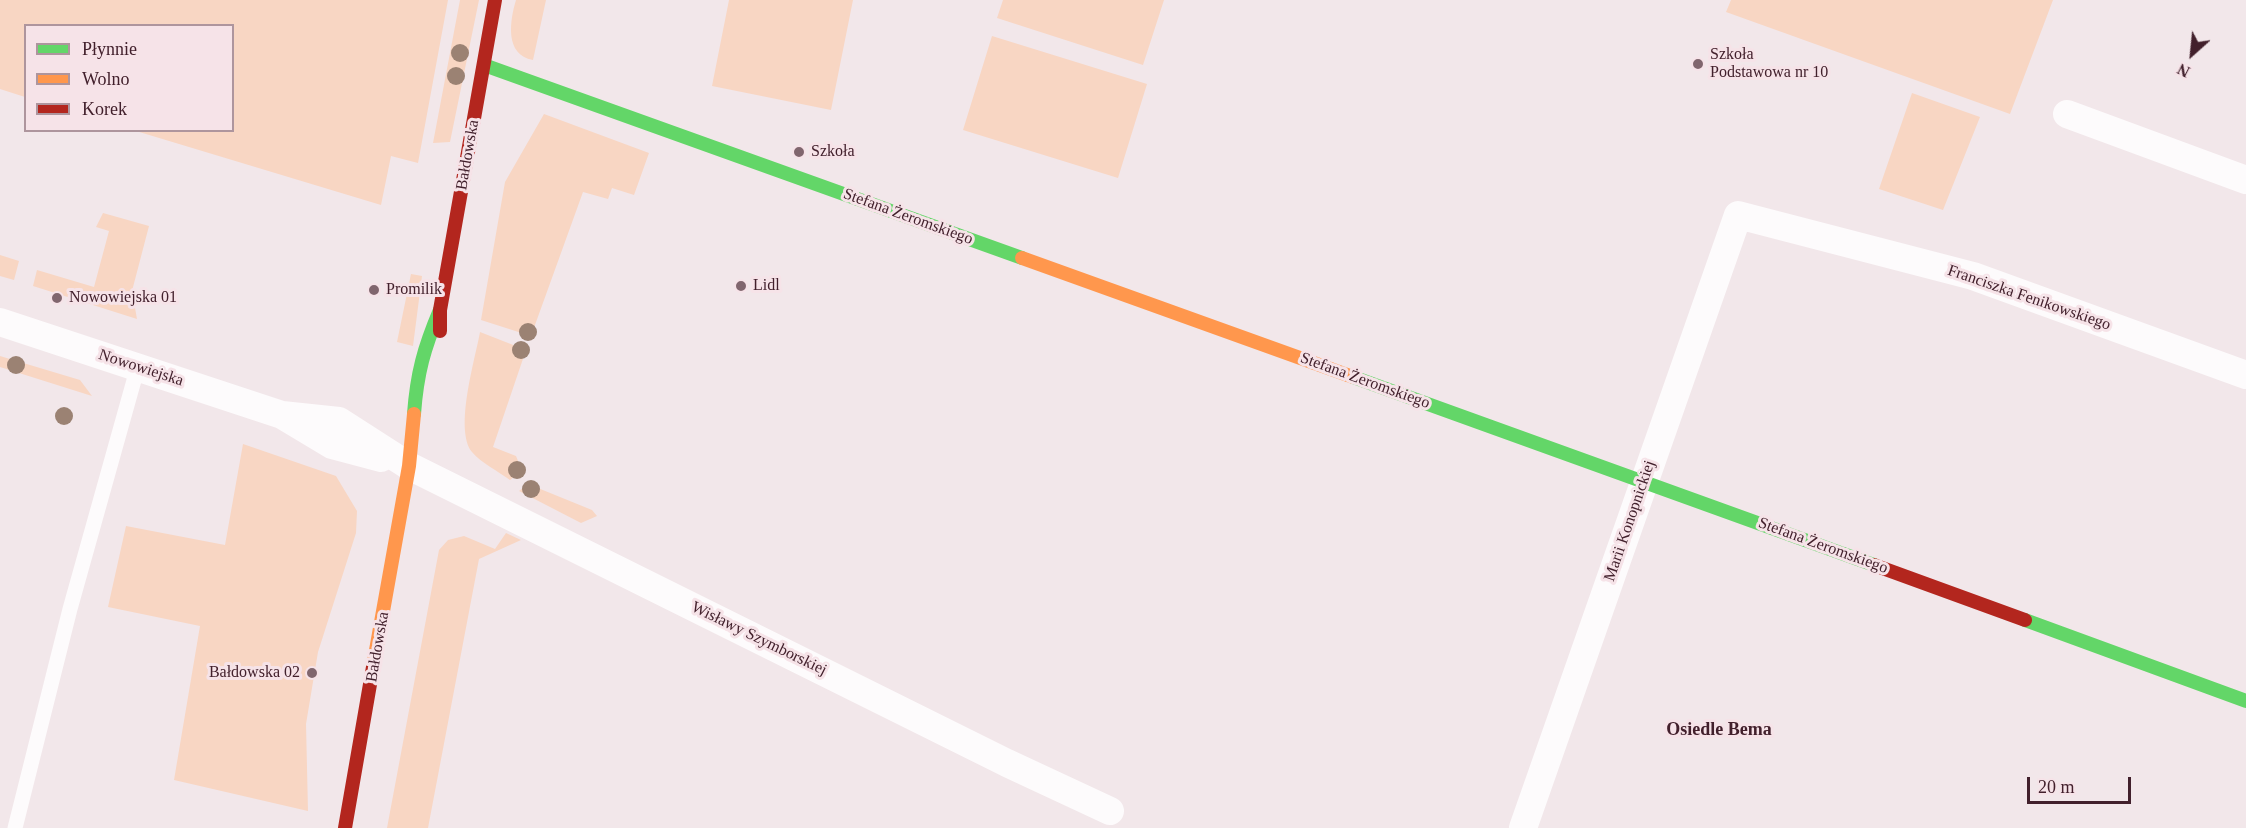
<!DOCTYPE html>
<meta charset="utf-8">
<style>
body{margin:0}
#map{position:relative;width:2246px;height:828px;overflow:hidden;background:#f2e7ea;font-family:Georgia,serif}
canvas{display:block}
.legend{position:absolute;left:24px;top:24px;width:210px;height:108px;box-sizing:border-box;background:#f6e3e8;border:2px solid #ae959d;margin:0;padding:8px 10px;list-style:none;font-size:18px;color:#42202c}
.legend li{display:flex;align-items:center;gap:12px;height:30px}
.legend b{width:30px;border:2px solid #ae959d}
.north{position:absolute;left:2162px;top:24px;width:60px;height:60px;-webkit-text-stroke:4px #f6e3e8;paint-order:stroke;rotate:207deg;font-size:16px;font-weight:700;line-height:24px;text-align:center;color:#42202c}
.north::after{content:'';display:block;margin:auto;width:21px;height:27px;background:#42202c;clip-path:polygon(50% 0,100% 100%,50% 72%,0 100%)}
.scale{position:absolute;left:2027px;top:777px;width:104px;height:27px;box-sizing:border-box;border:3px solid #42202c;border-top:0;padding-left:8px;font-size:18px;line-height:21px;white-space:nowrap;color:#42202c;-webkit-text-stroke:4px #f6e3e8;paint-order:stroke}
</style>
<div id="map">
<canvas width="2246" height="828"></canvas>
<ul class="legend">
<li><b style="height:8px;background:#63d668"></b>Płynnie</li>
<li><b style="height:8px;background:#ff974d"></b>Wolno</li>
<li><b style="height:8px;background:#b3261e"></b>Korek</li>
</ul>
<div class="north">N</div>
<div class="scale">20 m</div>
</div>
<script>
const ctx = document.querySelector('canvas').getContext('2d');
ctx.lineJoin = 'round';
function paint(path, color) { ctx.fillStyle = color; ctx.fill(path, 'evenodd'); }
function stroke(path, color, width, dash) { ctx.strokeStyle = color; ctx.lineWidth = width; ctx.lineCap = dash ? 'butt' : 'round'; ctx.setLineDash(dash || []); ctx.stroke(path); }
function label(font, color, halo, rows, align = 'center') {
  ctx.font = font + ' Georgia,serif'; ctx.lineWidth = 6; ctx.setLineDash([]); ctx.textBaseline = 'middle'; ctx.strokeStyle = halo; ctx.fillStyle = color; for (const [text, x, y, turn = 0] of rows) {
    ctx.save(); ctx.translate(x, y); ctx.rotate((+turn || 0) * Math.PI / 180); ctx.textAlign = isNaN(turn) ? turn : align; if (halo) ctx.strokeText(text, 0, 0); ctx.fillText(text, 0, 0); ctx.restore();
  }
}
const green = new Path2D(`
 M0,0H448L418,163L391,156L381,205L136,131L232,130V26H26L25,97L0,89Z
 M460,0H479L450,142L433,143Z
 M516,0H546L533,60C504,55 510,20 516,0Z
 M729,0H853L831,110L712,86Z
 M1003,0H1164L1143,65L997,18Z
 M1731,0H2053L2010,114L1726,12Z
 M992,36L1147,84L1118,178L963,130Z
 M1912,93L1980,117L1943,210L1879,189Z
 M544,114L649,153L634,195L612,188L608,199L583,192L531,336L481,320L505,182Z
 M103,213L149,226L132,291L137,319L33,286L37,270L94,287L109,231L96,227Z
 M0,255L19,261L14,280L0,276Z
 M411,274L422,276L413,346L397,342Z
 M480,332L526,350L493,447L516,456L522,471L510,480C498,471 481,463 472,452C454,429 475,360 480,332Z
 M0,356L80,380L92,396L0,367Z
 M243,444L336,476L357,511L356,533L318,652L306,724L308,811L174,780L200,626L108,607L126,526L225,545Z
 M528,484L592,510L597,516L581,523L519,491Z
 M506,533L521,540L479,559L428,828H387L439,550L448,540L464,536L495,549Z`);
const lane = new Path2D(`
 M15,828L70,609L138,366`);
const street = new Path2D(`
 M2067,114L2246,180
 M0,322L282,415L332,445L381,458
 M282,415L339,421L409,466L1007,763L1110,811
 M1523,828L1738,215L1973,276L2246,375`);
const fast = new Path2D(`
 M484,65L1022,258
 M1353,377L1874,565
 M414,414C417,373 424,348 440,310
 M2025,620L2246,701`);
const slow = new Path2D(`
 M1022,258L1353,377
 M373,667L409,466L414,414`);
const jam = new Path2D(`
 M440,331V310L495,0
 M1874,565L2025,620
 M345,828L373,667`);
const trees = [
 [460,53],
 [456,76],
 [528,332],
 [521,350],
 [16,365],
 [64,416],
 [517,470],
 [531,489]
];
const markers = [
 [1698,64,6,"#80666e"],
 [799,152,6,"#80666e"],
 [741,286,6,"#80666e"],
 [374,290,6,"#80666e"],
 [57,298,6,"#80666e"],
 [312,673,6,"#80666e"]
];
const poiNames = [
 ["Szkoła",1710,55],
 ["Podstawowa nr 10",1710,73],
 ["Szkoła",811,152],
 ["Lidl",753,286],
 ["Promilik",386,290],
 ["Nowowiejska 01",69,298],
 ["Bałdowska 02",300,673,"right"]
];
const streetNames = [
 ["Bałdowska",468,155,-80],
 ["Stefana Żeromskiego",908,217,20],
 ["Franciszka Fenikowskiego",2029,298,19],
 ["Nowowiejska",141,368,18],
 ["Stefana Żeromskiego",1365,381,20],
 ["Marii Konopnickiej",1630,521,-71],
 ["Stefana Żeromskiego",1823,546,20],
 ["Wisławy Szymborskiej",759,639,26],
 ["Bałdowska",378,647,-80]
];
const neighbourhoodNames = [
 ["Osiedle Bema",1719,730]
];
paint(green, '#f8d6c3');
stroke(lane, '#fdfbfc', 15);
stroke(street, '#fdfbfc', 28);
stroke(fast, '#63d668', 14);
stroke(slow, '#ff974d', 14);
stroke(jam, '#b3261e', 14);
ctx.fillStyle = '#9b8273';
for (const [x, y] of trees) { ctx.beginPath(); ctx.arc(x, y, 9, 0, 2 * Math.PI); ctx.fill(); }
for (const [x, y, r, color] of markers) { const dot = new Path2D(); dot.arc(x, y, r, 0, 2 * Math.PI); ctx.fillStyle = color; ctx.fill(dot); stroke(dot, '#f6e3e8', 2); }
label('16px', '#42202c', '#f6e3e8', poiNames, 'left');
label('16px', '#42202c', '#f6e3e8', streetNames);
label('bold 18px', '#42202c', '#f6e3e8', neighbourhoodNames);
</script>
